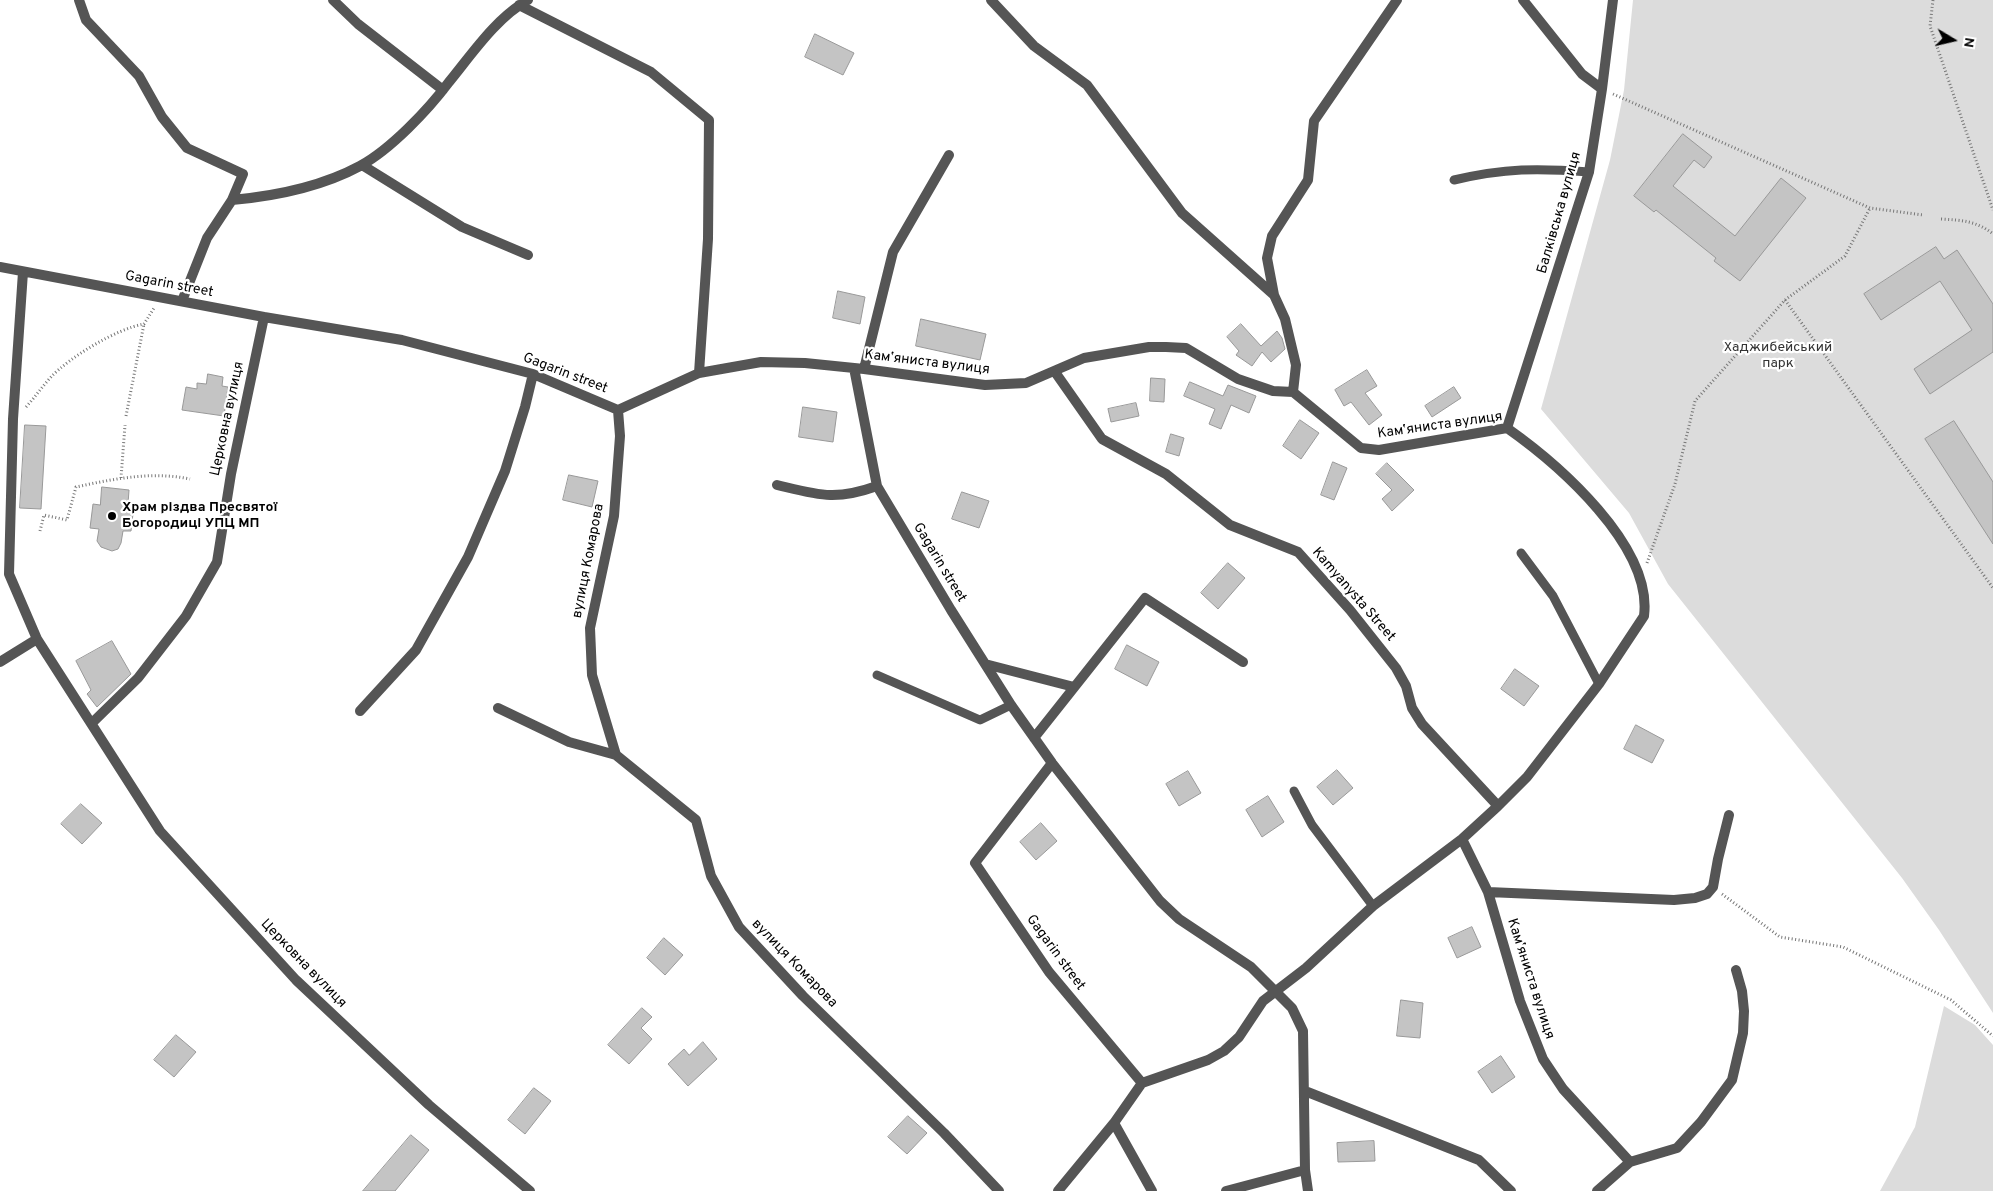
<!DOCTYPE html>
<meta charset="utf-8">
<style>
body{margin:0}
#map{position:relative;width:1993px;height:1191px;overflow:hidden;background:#fff;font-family:Overpass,sans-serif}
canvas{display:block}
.north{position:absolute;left:1928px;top:15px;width:50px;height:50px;-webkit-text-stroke:4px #fff;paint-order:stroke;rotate:99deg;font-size:14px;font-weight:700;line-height:20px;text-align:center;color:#000}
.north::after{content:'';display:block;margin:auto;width:18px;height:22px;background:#000;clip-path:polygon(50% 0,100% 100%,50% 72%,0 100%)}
</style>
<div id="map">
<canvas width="1993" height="1191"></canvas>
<div class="north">N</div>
</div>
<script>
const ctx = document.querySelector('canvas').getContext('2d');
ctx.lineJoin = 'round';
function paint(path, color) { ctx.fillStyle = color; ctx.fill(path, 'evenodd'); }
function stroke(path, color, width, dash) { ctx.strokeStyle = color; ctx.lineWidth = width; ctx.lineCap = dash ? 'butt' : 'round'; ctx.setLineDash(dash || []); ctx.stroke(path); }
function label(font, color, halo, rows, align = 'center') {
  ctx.font = font + ' Overpass,sans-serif'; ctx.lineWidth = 4.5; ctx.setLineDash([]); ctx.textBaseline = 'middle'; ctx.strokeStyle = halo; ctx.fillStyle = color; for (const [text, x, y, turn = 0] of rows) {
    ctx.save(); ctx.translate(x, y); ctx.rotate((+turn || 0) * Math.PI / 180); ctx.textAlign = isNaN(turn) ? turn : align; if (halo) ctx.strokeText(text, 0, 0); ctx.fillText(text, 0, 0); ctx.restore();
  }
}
const green = new Path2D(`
 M1633,0H1993V1013L1939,930L1902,878L1668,584L1629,513L1541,409L1610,160L1624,90Z
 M1944,1006L1975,1025L1993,1045V1191H1880L1915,1127Z`);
const building = new Path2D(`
 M815,34L854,53L843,75L805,57Z
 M1683,134L1712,157L1704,168L1694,160L1673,186L1735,236L1781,178L1806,198L1740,281L1714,261L1716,258L1656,210L1654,212L1634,196Z
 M1936,247L1944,259L1957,250L1993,304V352L1930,394L1914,369L1972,330L1940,281L1881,320L1864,294Z
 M838,291L865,297L860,324L833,318Z
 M921,319L986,334L980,360L916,346Z
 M1241,324L1261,346L1277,331L1282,338L1285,349L1271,362L1262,352L1252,366L1236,355L1239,351L1227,337Z
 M1367,370L1377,386L1365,393L1382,415L1369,425L1351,402L1344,406L1335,390Z
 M208,374L223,377L222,386L228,387L224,416L182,410L186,387L197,389V383L206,384Z
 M1151,378L1165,379L1164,402L1150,401Z
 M1190,382L1223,396L1228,385L1256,396L1249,413L1231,405L1221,429L1209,424L1215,409L1184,396Z
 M1454,387L1461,398L1432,417L1425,406Z
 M1136,403L1139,416L1111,422L1108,409Z
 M803,407L837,412L833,442L799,437Z
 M1300,420L1319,433L1301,459L1283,446Z
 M1954,421L1993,482V544L1925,439Z
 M25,425L46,426L41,509L20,508Z
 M1171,434L1184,438L1179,456L1166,452Z
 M1333,462L1347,468L1334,500L1321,495Z
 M1387,463L1414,490L1392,511L1382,499L1392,490L1376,474Z
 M569,475L598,481L592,507L563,500Z
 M102,487L129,490L128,504L134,505L131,531H123L121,543L118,549L112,551L101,547L97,541L99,529L90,528L93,504L100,505Z
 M962,492L989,501L979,528L952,519Z
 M1228,563L1245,578L1218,609L1201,593Z
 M112,641L131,674L97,707L87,694L91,690L76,661Z
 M1127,645L1159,662L1147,686L1115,669Z
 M1515,669L1539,686L1524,706L1501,689Z
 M1636,725L1664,740L1652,763L1624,749Z
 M1337,770L1353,788L1333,805L1317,787Z
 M1188,771L1201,793L1179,806L1166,784Z
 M1268,796L1284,822L1262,837L1246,810Z
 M81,804L102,823L82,844L61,824Z
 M1041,823L1057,841L1036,860L1020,842Z
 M1472,927L1481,947L1457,958L1448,938Z
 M664,938L683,955L665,975L647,958Z
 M1401,1000L1423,1003L1420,1038L1397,1036Z
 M642,1008L652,1017L641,1028L652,1039L629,1064L608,1045Z
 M176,1035L196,1052L174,1077L154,1060Z
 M703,1042L717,1059L688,1086L668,1064L684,1049L689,1055Z
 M1501,1056L1515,1077L1492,1093L1478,1072Z
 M534,1088L551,1101L525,1134L508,1120Z
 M908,1116L927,1133L907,1154L888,1137Z
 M411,1135L429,1150L395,1191H363Z
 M1374,1141L1375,1161L1338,1162L1337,1143Z`);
const path = new Path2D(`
 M1933,0L1930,26L1993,210
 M1613,94L1870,208L1923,215
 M1941,219C1961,220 1977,221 1993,234
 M1785,300L1993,588
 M26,407C35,397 42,387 51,377C70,357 116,329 144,324L154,308
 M126,416L144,324
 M121,478L125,425
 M40,531L44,515L67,520L76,487C113,479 152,471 190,479
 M1647,563L1675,484L1695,401L1785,300L1845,256L1870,208
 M1722,894L1780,937L1843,947L1951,1000L1993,1036`);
const service = new Path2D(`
 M1454,180C1505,168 1538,168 1589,172
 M1521,553L1553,596L1599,684
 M877,675L980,720L1011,705
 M1294,791L1312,825L1373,906`);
const minor = new Path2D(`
 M79,0L86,20L139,76L162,117L187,148L243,174L232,200
 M333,0L358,24L443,90
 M991,0L1034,46L1087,85L1182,213L1274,295L1285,319L1296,365L1293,392
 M519,5L651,72L709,120L708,239L699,373
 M1602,89L1613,0
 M362,165L462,227L528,255
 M0,267L264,317L402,340L533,374L618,410L699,373L761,362L805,363L864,369L985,385L1026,383L1084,358L1149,347H1166L1186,348L1238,379L1273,391L1293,392L1361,448L1379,450L1507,428C1558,464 1653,546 1644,616L1599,684L1527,777L1498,806L1462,839L1373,906L1306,968L1263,1001L1239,1037L1224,1051L1208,1060L1142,1083L1114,1123L1152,1191
 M23,272L13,419L9,574L37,639L160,831L296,980L429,1105L530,1191
 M1274,295L1267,258L1272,236L1308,180L1314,121L1397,0
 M182,301L207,238L232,200C276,196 321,187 360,166C391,149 428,110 449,82C472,54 496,18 528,0
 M854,368L877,486L951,610L1011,705L1052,763L1160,901L1179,919L1251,967L1292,1008L1303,1031L1305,1170L1308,1191
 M864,369L893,252L949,155
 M1055,372L1102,439L1166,474L1230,525L1298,552L1350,610L1396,668L1406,686L1412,708L1422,724L1498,806
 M618,410L620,436L614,516L590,628L592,675L616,755L696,820L711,876L739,927L803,996L944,1133L999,1191
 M1507,428L1589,172L1602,89L1582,74L1523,0
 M777,485C819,495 835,501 877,486
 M0,662L37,639
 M985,664L1074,687
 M498,708L569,742L616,755
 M360,711L416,650L468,557L505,471L525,407L533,374
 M92,723L138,678L186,616L217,562L231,474L264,317
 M1034,738L1145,598L1243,662
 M1052,763L975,863L1049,972L1142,1083
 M1462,839L1488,892L1520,1001L1543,1059L1563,1089L1630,1162
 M1488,892L1674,900L1695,898L1707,894L1713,887L1718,859L1729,815
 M1305,1091L1479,1160L1511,1191
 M1058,1191L1114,1123
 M1226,1191L1305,1170
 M1597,1191L1630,1162L1677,1148L1701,1122L1732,1080L1743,1033L1744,1011L1742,991L1736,970`);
const markers = [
 [112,516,5,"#000"]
];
const streetNames = [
 ["Балківська вулиця",1560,213,-74],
 ["Gagarin street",169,285,11],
 ["Камʼяниста вулиця",927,363,7],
 ["Gagarin street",565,374,21],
 ["Церковна вулиця",228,419,-78],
 ["Камʼяниста вулиця",1440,426,-8],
 ["вулиця Комарова",589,561,-79],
 ["Gagarin street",939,563,59],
 ["Kamyanysta Street",1353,595,49],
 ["Gagarin street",1055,953,54],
 ["Церковна вулиця",303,964,46],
 ["вулиця Комарова",794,964,46],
 ["Камʼяниста вулиця",1530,979,72]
];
const parkNames = [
 ["Хаджибейський",1778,348],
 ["парк",1778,364]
];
const poiNames = [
 ["Храм різдва Пресвятої",122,508],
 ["Богородиці УПЦ МП",122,524]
];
paint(green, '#dcdcdc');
paint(building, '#c4c4c4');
stroke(building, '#999', 1);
stroke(path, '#777', 3, [1, 2.5]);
stroke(service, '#555', 9);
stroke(minor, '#555', 10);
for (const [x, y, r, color] of markers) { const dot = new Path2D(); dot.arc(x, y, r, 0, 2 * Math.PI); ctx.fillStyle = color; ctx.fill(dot); stroke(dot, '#fff', 2); }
label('14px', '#000', '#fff', streetNames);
label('14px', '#333', '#fff', parkNames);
label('bold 14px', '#000', '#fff', poiNames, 'left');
</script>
